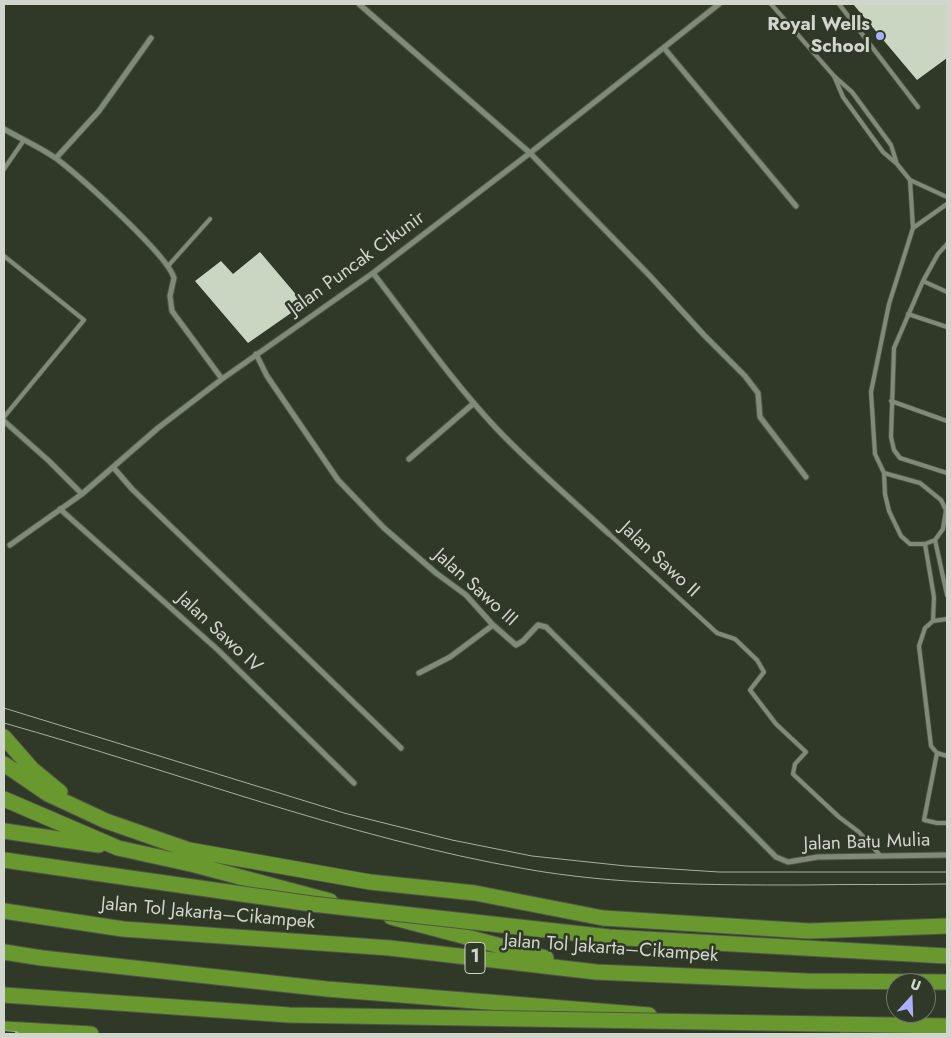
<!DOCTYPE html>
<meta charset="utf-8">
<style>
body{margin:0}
#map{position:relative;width:951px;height:1038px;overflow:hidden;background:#303828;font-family:Jost,sans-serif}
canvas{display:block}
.frame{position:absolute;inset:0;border:5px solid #d1d6cc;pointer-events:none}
.north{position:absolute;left:886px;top:973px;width:50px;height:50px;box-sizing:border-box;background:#303828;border:1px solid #70776a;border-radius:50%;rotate:20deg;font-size:14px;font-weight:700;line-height:20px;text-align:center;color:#d1d6cc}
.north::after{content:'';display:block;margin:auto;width:18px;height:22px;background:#aab0fb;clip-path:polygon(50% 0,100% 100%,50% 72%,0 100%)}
</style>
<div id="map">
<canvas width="951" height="1038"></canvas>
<div class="frame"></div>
<div class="north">U</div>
</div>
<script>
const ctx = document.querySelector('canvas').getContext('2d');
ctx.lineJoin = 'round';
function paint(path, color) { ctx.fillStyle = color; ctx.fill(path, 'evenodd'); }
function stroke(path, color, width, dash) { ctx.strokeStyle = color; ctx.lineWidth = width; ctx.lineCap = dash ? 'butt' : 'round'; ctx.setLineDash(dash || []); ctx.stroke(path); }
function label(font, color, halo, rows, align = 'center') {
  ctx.font = font + ' Jost,sans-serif'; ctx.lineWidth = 5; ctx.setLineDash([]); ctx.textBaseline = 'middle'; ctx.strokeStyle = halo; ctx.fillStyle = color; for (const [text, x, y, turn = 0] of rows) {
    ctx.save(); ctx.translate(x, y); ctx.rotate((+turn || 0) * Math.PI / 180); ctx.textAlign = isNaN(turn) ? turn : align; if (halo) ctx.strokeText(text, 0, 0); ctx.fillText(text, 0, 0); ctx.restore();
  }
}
const building = new Path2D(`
 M853,4H947V58L917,80Z
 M260,252L304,304L248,343L195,281L221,261L233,274Z`);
const lane = new Path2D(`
 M771,4L834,76L852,92L891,145L897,164
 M839,4L918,107
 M834,76L843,97L883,152L897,164L910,180L913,228L889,304L871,392L875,454L884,473L885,494L889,511L901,536L910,544H925L935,540L943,529L946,510L941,500L920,483L884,473
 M4,169L24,140
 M910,180L947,197
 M913,228L947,204
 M947,244L938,254L923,281L894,348L891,437L894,450L900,458L947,473
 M4,256L84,320L4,417
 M168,266L210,219
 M923,281L947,292
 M908,314L947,327
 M891,401L947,421
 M609,534L717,633L735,639L757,660L764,672L750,690L776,724L806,752L795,764L793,774L839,817L859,832L880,855
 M935,540L947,595
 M925,544L934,597L933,621
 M947,619L933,621L925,628L919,646L931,746L937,753L947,756
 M937,753L924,820L937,823H947`);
const street = new Path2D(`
 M359,4L530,153L650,276L704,335L745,376L758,393L760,417L806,477
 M664,48L796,206
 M4,129C21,139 40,147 57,159C79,176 168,255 174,278L170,296L172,311L222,379
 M56,158L99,111L151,38
 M373,273C413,325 451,380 496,428C531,465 571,499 609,534
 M256,354L267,376L338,480L384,528L436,573L466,595L493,625L516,645L523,641L538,625L546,627L638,718L776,857L788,862L818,857L947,855
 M4,421L49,461L82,494
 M409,459L474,403
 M113,467L132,489L401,748
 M60,509L218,650L354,783
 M10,545L82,494L158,428L222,379L373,273L530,153L719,4
 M419,673L450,657L493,625`);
const highway = new Path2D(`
 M4,737L32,769L60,792
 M4,764L48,794L106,821L189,850L370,882L475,893L603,918L809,931L947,926
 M4,799L118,848L195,865L330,901
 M4,831L99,845
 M4,911L123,929L390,948L596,972L806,981L947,982
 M391,917L546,958
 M4,952L42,958L327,989L649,1015
 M4,1029L91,1034
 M848,1031L894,1034`);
const tram = new Path2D(`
 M4,708L344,813L452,840L532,856L626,866L719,872H947
 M4,723C178,772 348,838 526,869C616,885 711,885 802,885C850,884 899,885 947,884`);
const rail = new Path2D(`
 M4,1033L16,1034`);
const highwayBridge = new Path2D(`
 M4,860L312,904L609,937L947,956
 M4,995L289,1015L947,1026`);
const markers = [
 [880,36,5,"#aab0fb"]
];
const shields = [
 [475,958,20]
];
const shieldNames = [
 ["1",475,958]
];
const poiNames = [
 ["Royal Wells",870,25],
 ["School",870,47]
];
const streetNames = [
 ["Jalan Puncak Cikunir",357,264,-36],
 ["Jalan Sawo II",659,560,43],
 ["Jalan Sawo III",475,588,42],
 ["Jalan Sawo IV",219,633,43],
 ["Jalan Batu Mulia",867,843,-2],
 ["Jalan Tol Jakarta–Cikampek",208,914,5],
 ["Jalan Tol Jakarta–Cikampek",611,949,4]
];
paint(building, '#cbd6c2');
stroke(lane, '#505648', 5.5);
stroke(street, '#505648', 7);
stroke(highway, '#505648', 17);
stroke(lane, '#808a78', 4);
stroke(street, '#808a78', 5);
stroke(highway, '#69982f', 15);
stroke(tram, '#a9aea3', 1);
stroke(rail, '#a9aea3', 5.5);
stroke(rail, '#303828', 4, [11]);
stroke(highwayBridge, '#505648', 17, []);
stroke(highwayBridge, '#69982f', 15);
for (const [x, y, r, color] of markers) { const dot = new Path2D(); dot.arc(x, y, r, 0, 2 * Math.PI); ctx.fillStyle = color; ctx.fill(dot); stroke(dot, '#303828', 2); }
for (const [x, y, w] of shields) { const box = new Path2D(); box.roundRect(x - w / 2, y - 15.5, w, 31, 4); ctx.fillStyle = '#303828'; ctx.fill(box); stroke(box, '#d1d6cc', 1); }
label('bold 18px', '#d1d6cc', null, shieldNames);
label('bold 19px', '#d1d6cc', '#303828', poiNames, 'right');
label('19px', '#d1d6cc', '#303828', streetNames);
</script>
